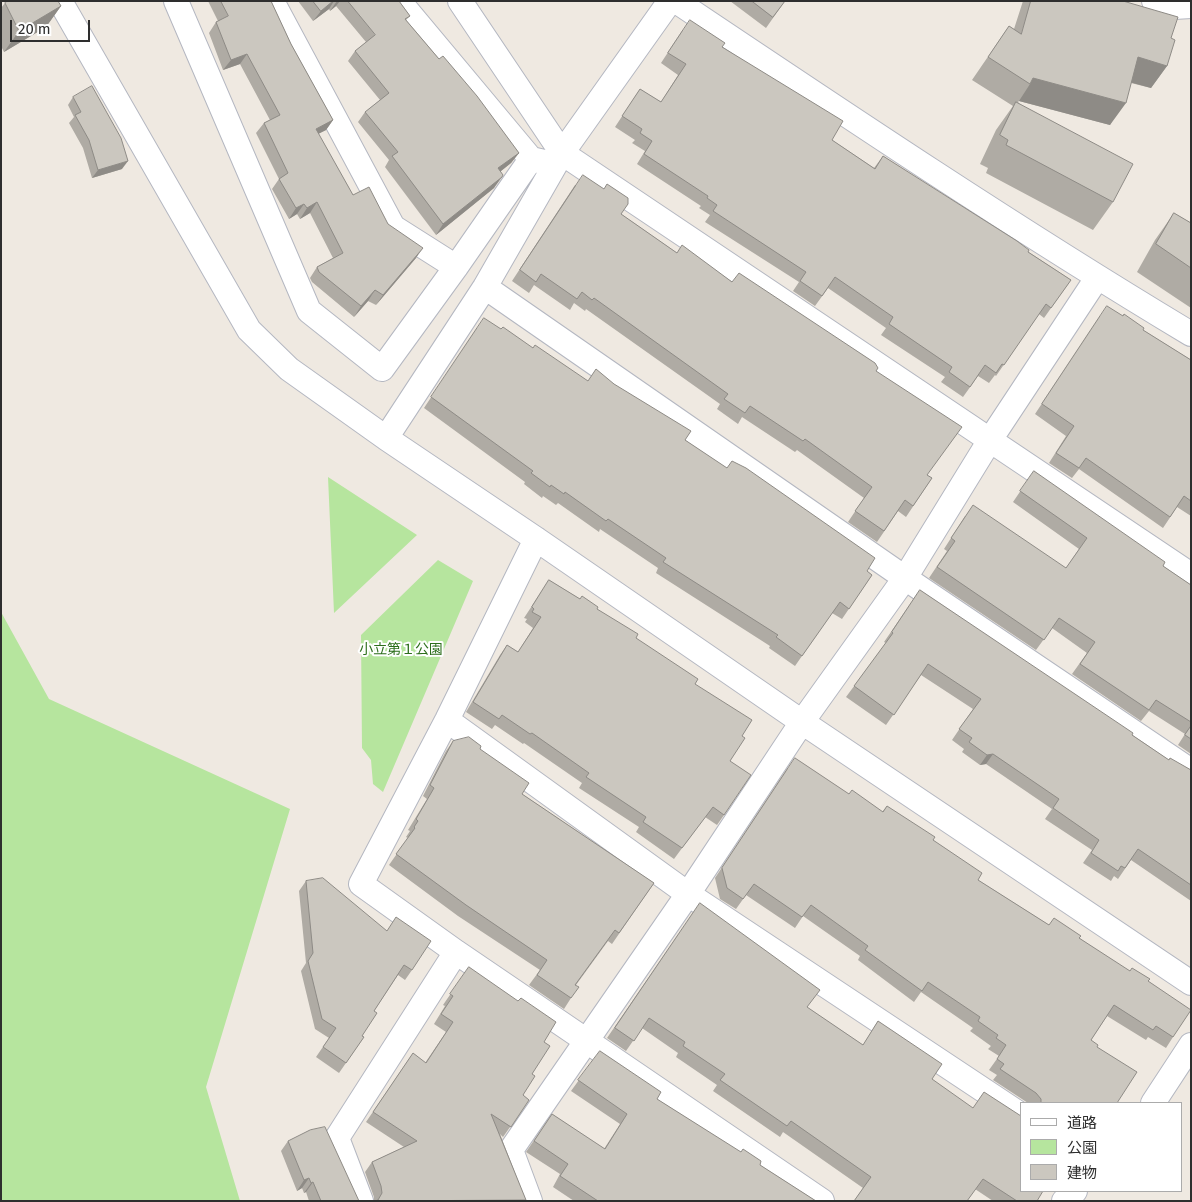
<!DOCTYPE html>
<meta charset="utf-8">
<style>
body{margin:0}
#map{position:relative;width:1192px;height:1202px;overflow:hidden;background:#efe9e1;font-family:"Fira Sans","Noto Sans JP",sans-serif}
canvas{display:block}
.frame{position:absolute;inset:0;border:2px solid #2e2e2e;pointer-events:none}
.legend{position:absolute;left:1020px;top:1102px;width:162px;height:90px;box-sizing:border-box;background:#fff;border:1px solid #ababab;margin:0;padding:6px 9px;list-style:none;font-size:15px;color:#2e2e2e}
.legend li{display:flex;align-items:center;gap:10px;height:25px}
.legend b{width:25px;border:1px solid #ababab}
.scale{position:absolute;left:10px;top:20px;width:80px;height:22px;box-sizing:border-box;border:2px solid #2e2e2e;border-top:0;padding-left:6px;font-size:15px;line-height:18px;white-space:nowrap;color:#2e2e2e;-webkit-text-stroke:4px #fff;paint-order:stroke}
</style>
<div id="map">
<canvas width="1192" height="1202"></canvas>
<div class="frame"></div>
<ul class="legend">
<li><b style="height:6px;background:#fff"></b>道路</li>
<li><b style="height:14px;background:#b6e59e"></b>公園</li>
<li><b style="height:14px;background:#cbc7bf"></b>建物</li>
</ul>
<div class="scale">20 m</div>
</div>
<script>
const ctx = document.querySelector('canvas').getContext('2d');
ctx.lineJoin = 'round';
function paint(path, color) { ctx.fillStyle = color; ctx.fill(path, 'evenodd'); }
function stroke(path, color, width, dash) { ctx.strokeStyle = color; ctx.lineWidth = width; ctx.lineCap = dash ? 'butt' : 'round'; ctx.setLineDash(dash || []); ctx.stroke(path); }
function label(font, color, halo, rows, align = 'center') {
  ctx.font = font + ' "Fira Sans","Noto Sans JP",sans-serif'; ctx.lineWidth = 4; ctx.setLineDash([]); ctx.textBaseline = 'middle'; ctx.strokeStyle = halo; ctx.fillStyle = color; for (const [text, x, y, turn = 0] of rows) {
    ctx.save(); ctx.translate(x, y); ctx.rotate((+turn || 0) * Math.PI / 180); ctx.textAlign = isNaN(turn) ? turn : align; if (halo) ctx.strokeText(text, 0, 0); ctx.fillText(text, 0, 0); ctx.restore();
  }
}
const green = new Path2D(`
 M328,477L417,535L334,613Z
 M438,560L473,581L383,792L373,784L371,760L362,748L361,635Z
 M1,612L49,699L290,809L206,1087L240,1201H1Z`);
const minor = new Path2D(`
 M60,1L249,330L289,369L386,438L536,539L802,722L1191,983
 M176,1L309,311L382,369L456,267L531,159
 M272,1L393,227L456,267
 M399,1L531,159L544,162
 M460,1L562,153L1191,575
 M676,1C846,115 1016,229 1191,334
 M1154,1L1174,7L1191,6
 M485,287L905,578L1191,771
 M386,438L485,287L562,153L670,1
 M536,539L447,720L361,884L456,952L822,1201
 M447,720L688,894L1021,1115
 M1153,1103L1191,1045
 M361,1201L337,1138L456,952
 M530,1201L511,1150L688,894L802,722L905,578L990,440L1097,278
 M1064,1201L1075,1191`);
const wall = new Path2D(`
 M208,1H271L291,44L333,120L326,130L318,134L353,195L388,224L416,258L376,305L368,301L354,317L312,282L310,278L317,267L333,258L310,213L300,219L297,214L289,219L272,189L279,179L256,133L264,123L270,120L240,64L223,70L209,33L216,22L218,21Z
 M298,1H399L410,16L406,20L519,153L511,163L501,171L494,188L436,235L385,167L389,160L358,122L365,112L380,100L348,61L355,51L366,42L336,6L330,11L329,9L313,21Z
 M730,1H785L766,28Z
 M1023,1H1123L1171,38L1167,66L1151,88L1131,83L1110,125L1019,101L1018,102L1113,202L1093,230L986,173L988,168L980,164L996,130L1013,106L972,80L1009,26L1014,29Z
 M5,3L61,6L46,27L4,52L1,46V8Z
 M682,31L722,47L832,140L874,168L883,156L1071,280L1044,318L1039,314L996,376L995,375L989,383L978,376L963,397L941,382L945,377L881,335L886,328L828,288L815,306L793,291L799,282L705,222L710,215L699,208L701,206L637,164L645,151L632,143L635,140L615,127L640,89L661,102L678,75L661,63Z
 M73,97L122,169L92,178L83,148L69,123L74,117L68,105Z
 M575,185L621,214L677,253L732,282L876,371L927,475L932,478L906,517L898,511L877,542L848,522L864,498L797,450L795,452L742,417L738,424L717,409L720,404L586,309L585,311L574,303L570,310L534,285L529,293L512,281Z
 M1174,213L1191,223V308L1137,272L1155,240Z
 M1100,316L1143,330L1191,360V516L1177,507L1163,528L1079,469L1072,478L1049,463L1066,436L1035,414Z
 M477,328L501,329L685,440L872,575L842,619L832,613L795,666L769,648L770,646L656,573L658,568L600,529L599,532L558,503L556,505L543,496L542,498L524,484L525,482L424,408Z
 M1034,471L1163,566L1191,585V754L1178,745L1185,734L1149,711L1141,721L1072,674L1087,653L1052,628L1036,650L929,578L947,551L944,549L965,516L1066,568L1079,549L1013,502Z
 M549,580L580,599L597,609L636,638L695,684L742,736L730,761L724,815L717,825L705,817L674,859L636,832L639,827L579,788L582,783L524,743L523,744L495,725L492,729L466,712L500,655L507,645L518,652L533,628L525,622L527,619L524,618Z
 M920,590L1169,760L1191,770V901L1131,860L1118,879L1114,876L1111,881L1083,863L1092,850L1045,819L1052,809L986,764L980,765L962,752L964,749L952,740L973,709L921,675L886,725L846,697L886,643L884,642Z
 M453,741L480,749L522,794L654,883L612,944L608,941L576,985L571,998L564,1009L529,985L540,970L458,916L389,865L408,838L406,837L410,831L408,830L427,799L423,796L446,751Z
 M787,769L849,794L882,812L887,806L933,840L978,880L1049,925L1079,938L1129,971L1148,981L1173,1037L1166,1048L1148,1037L1146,1040L1107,1016L1091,1040L1097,1047L1117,1103H1028L993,1080L997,1075L989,1070L999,1056L988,1049L991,1046L970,1031L973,1028L921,992L914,1002L858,960L860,956L803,916L795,928L746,895L736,909L720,899L715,878Z
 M306,881L412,970L405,980L398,975L374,1011L362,1036L364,1037L339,1073L316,1057L329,1038L315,1029L301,971L306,963L299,891Z
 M700,903L808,1008L863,1045L878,1021L932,1079L1037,1201H993L975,1189L967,1201H854L863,1188L783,1132L780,1137L713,1091L717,1085L676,1057L678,1053L642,1028L626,1051L607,1038Z
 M469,967L544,1042L532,1074L523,1095L529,1100L503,1137L500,1134L526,1201H374V1197L365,1172L372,1162L404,1147L366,1122L413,1053L425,1063L446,1032L434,1024L445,1006L443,1005Z
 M600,1051L657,1099L816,1201H574L553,1187L560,1174L526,1152L552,1114L604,1149L620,1124L571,1091Z
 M288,1141L359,1201H309L306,1192L304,1193L302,1188L297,1191L281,1151Z`);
const shadedWall = new Path2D(`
 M333,1H334L329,9L313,21L321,11Z
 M337,1H340L336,6L330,11Z
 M61,6L46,27L4,52L19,31Z
 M247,54L240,64L223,70L231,60Z
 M1138,57L1167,66L1151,88L1122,80Z
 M1033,78L1126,103L1110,125L1019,101L1030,84Z
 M333,120L326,130L308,139L316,129Z
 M519,153L511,163L491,179L498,168Z
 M128,161L122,169L92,178L98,170Z
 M502,177L494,188L436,235L443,224Z
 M317,202L310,213L300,219L307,208Z
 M304,204L297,214L289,219L296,208Z
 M423,248L416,258L376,305L383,295Z
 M375,290L368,301L354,317L361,306Z
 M993,754L986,764L980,765L987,755Z
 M309,1178L302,1188L297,1191L304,1180Z
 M313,1182L306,1192L304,1193L311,1183Z`);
const building = new Path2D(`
 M8,1H58L61,6L19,31L5,3Z
 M221,1H271L291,44L333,120L316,129L353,195L369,187L388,224L423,248L383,295L375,290L361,306L319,272L317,267L343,253L317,202L307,208L304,204L296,208L279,179L288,173L264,123L280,115L247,54L231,60L216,22L228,16Z
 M313,1H333L321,11Z
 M348,1H399L410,16L405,19L439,59L443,56L477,96L519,153L498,168L503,175L502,177L443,224L392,156L398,152L365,112L389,93L355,51L375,35Z
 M752,1H785L773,17Z
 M1031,1H1123L1178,17L1171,38L1175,40L1167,66L1138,57L1126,103L1033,78L1030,84L988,57L1009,26L1021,34Z
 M690,20L725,43L722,47L843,121L832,140L875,169L883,156L1017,241L1029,250L1028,252L1071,280L1051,308L1046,304L1004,365L1002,364L996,373L985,365L970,387L949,372L952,367L889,324L893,317L835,277L822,296L800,281L806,272L713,211L717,205L707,198L708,196L644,154L652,141L640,133L642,129L622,116L640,89L661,102L686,64L668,53Z
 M92,86L121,138L128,161L98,170L89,140L75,115L81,112L73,97Z
 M1016,102L1133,164L1113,202L1006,145L1008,140L1000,135Z
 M583,175L604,189L607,184L628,198V204L621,214L677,253L682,245L732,282L739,273L875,363L878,368L876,371L962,427L927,475L932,478L913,506L905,500L884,531L855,511L872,487L805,439L803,441L750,406L745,413L724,399L728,394L594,298L592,300L582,292L577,299L541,274L536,282L520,270Z
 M1174,213L1191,223V268L1156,244Z
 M1107,306L1123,316L1124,314L1144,328L1143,330L1191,360V501L1184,496L1170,517L1086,458L1079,468L1056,453L1074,426L1042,404Z
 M484,318L501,329L503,327L533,348L535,345L588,381L596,369L614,384L691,431L685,440L727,468L732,461L746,468L875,558L867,571L872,575L849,609L840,602L802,656L776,637L778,635L663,562L666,558L608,519L606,521L565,492L564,494L551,485L550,487L531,473L533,471L431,397Z
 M1034,471L1165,562L1163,566L1191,585V722L1156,700L1149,710L1080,664L1095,642L1059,618L1044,640L937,567L955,541L951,538L973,505L1066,568L1087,538L1020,491Z
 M549,580L580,599L582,596L598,607L597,609L638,634L636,638L698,679L695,684L752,720L742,736L745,738L730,761L751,775L724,815L713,807L682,848L643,822L646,817L586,777L589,773L532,733L530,734L502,715L499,719L473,702L507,645L518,652L541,617L532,612L534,609L532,607Z
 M920,590L1133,733L1132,735L1169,760L1170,758L1191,770V885L1138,849L1125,868L1121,866L1118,871L1091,853L1099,840L1053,808L1059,799L993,754L987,755L969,742L972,738L959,729L981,699L928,664L894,715L854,686L893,633L892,632Z
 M1191,726V739L1185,735Z
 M469,737L481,746L480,749L529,783L522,794L654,883L619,933L615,930L575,985L579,987L571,998L537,975L547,960L466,905L396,854L415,828L414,827L418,821L416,819L434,788L430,785L453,741Z
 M795,758L849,794L852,790L883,812L887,806L935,837L933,840L982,873L978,880L1049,925L1054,918L1081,936L1079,938L1130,971L1132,968L1150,979L1148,981L1191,1010L1173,1037L1156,1026L1153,1030L1114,1005L1091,1040L1098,1045L1097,1047L1137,1072L1117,1103H1041V1099L1036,1093L1000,1069L1004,1064L997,1059L1006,1045L996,1038L998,1035L978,1021L980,1017L928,982L922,991L865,950L868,946L811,905L802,917L754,884L743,899L727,888L722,868Z
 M323,878L387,931L396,917L431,941L412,970L404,965L374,1011L377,1013L362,1036L364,1037L346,1063L323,1047L336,1028L322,1019L308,961L313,953L306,881Z
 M700,903L820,990L807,1007L863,1045L878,1021L942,1064L932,1079L973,1108L984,1092L1021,1116V1191H1043L1037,1201H1017L983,1179L967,1201H902L901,1200L900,1201H854L871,1177L791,1121L787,1126L720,1080L725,1074L683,1046L685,1042L649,1018L634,1041L615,1028Z
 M469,967L518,1001L521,998L556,1022L544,1042L550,1046L532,1074L535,1076L523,1095L529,1100L511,1127L491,1114L526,1200L376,1201L378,1200L382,1193L381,1186L372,1162L417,1141L373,1112L413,1053L426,1063L453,1022L441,1014L453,996L450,994Z
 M600,1051L661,1092L657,1099L741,1152L743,1149L761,1161L760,1165L816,1201H598L560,1176L568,1164L534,1141L552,1114L605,1149L627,1114L578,1080Z
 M325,1127L359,1201H321L313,1182L311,1183L309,1178L304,1180L288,1141L310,1130Z`);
const parkNames = [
 ["小立第１公園",401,650]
];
paint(green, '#b6e59e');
stroke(minor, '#b4b7c1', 26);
stroke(minor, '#fff', 24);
paint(wall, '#afaba4');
paint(shadedWall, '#8e8b86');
paint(building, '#cbc7bf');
stroke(building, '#8e8b86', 1);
label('14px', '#2c6e1b', '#fff', parkNames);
</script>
